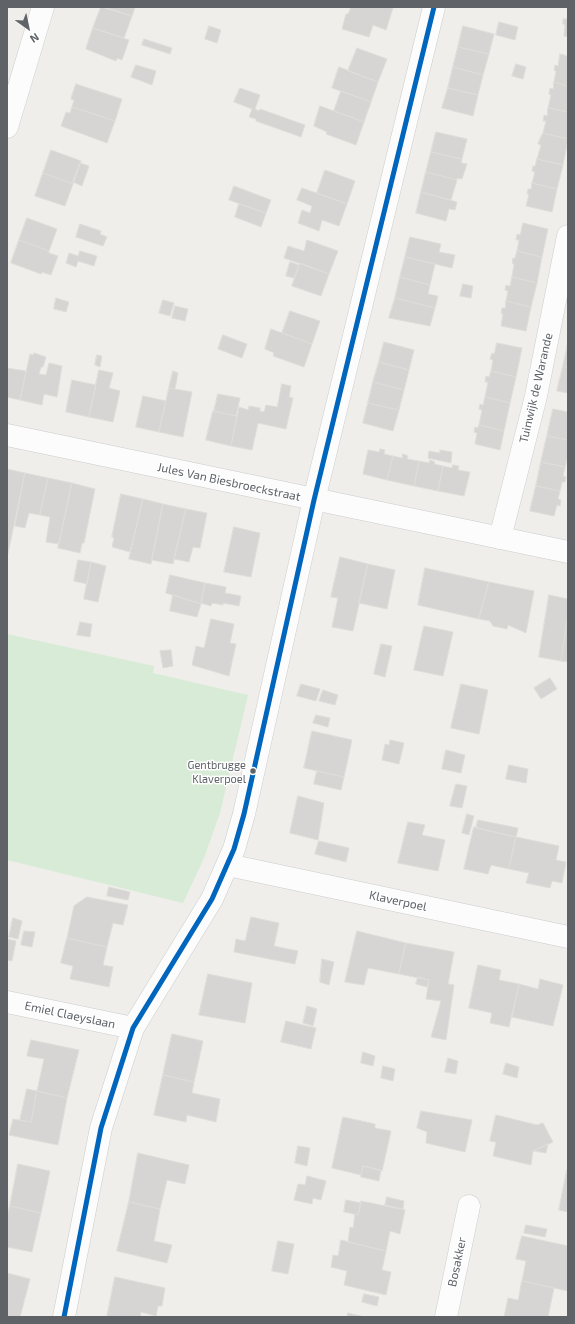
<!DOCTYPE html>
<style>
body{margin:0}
#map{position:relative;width:575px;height:1324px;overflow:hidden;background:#efeeea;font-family:"Exo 2",sans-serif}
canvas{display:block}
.frame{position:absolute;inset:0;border:8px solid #5f6368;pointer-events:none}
.north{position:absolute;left:8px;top:8px;width:40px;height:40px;-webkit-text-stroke:3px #fff;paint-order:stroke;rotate:147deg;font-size:11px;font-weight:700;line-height:16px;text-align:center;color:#5f6368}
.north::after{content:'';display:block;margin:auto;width:14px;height:18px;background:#5f6368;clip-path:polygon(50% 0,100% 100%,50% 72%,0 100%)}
</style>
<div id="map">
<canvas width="575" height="1324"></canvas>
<div class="frame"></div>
<div class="north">N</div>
</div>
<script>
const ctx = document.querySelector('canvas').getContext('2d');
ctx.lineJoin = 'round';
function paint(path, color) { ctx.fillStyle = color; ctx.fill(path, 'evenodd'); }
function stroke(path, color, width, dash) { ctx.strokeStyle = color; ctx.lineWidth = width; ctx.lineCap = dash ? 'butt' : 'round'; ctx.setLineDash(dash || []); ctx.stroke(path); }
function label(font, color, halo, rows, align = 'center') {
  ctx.font = font + ' "Exo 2",sans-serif'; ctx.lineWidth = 3; ctx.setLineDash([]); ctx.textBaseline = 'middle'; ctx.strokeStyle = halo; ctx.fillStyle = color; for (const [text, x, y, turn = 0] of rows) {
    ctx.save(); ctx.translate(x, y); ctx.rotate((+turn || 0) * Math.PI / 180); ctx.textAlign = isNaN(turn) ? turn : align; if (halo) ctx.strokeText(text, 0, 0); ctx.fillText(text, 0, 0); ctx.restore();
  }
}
const green = new Path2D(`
 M7,634L154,666L153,673L248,695L220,813L204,858L183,903L7,860Z`);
const building = new Path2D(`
 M101,7L132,16L124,38L93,28Z
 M105,7H135L132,16Z
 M351,7H390L393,8L386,30L373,25L369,37L342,29L346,14H348Z
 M568,11V37L564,36L565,25L563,24V19H567Z
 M499,22L518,27L515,40L496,35Z
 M209,26L221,30L217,43L205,39Z
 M463,26L494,34L489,54L458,47Z
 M93,28L129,40L122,60L117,58L116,61L86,49Z
 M144,39L172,48L170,54L142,45Z
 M458,47L489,54L483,75L453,67Z
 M357,48L387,59L378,82L348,71Z
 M560,54L568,56V86L554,82L556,71L554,70L555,65L558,66Z
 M516,64L526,67L523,79L512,76Z
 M136,65L156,71L152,85L131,77Z
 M339,67L378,82L371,102L332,88Z
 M453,67L483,75L478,95L448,88Z
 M554,82L568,86V112L548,108L551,95L549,94L550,88L553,89Z
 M76,84L122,99L115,121L72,107L74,100L71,99Z
 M240,88L260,95L255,109L259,111L260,109L305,125L301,137L256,121V119L249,117L252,109L234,102Z
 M448,88L478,95L473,116L442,108Z
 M341,91L371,102L364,122L334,111Z
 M320,106L364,122L356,145L326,134L327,132L314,126Z
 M72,107L115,121L107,143L61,126L66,112L70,113Z
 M548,108L568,112V139L543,133L546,121H543L544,115L547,116Z
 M436,132L467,139L462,159L431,152Z
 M543,133L568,139L563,165L537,159L541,145L538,144Z
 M51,150L81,161L73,184L43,173Z
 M431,152L462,159L461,163L467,164L462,179L457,178V180L426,172Z
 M537,159L563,165L557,189L532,183L535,172L532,171L533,166H535Z
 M80,163L89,166L82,186L73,182Z
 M325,170L355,181L347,204L317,193Z
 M426,172L457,180L451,200L421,192Z
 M43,173L73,184L65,206L35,196Z
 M532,183L557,189L552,212L526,206L529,194H527L528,189H531Z
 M234,186L271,200L266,213L229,200Z
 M302,188L347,204L339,226L322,220L319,231L298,223L302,210L310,213L312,206L297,200Z
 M421,192L457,202L455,210L449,209L446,221L416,213Z
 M239,204L266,213L261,227L235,217Z
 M27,218L57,229L49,251L19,240Z
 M523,223L548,229L542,257L517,251L519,240H516L517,234L520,235Z
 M80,224L101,231L100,234L107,237L103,246L76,237Z
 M410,237L441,244L439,252L455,255L452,268L405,257Z
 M19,240L49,251V253L58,256L51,275L42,272L41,274L11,263Z
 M307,240L338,251L329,274L284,258L288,246L304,251Z
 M80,251L97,256L94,266L78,261L76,267L66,263L69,253L78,256Z
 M517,251L542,257L537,283L512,277L514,264L512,263L513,258H515Z
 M405,257L435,264L430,285L400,277Z
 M290,262L299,265L294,278L286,276Z
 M300,263L329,274L321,296L292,286Z
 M400,277L430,285L428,294L438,296L435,308L395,298Z
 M512,277L537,283L531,307L506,301L508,291L505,290L506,285L510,286Z
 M463,284L473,286L471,298L460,296Z
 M56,298L69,302L66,312L54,309Z
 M395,298L435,308L430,326L389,318Z
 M163,300L174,303L170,316L159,313Z
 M506,301L531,307L526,331L501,326L503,314L501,313L502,308H505Z
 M175,306L188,309L185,321L172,318Z
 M290,311L320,321L312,344L282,333Z
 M271,329L312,344L304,367L273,356L274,353L265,349Z
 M223,335L247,344L242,358L218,349Z
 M384,342L414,350L409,370L379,362Z
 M568,342V368L563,366Z
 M497,343L522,348L516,377L491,371L493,360L490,359L492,353L494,354Z
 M34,353L46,357L43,367H41L39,374L46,375L49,363L62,366L57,397L44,394L42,405L20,400L30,354L33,355Z
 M97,355L102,356L100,367L95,365Z
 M379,362L409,370L404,390L373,382Z
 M563,366L568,368V393L557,391Z
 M7,368L26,371L20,400L7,397Z
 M99,370L113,373L109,388L120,391L113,422L89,417Z
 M173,371L178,373L175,389L169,388Z
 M491,371L516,377L510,403L485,397L488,382H485L486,376L489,377Z
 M72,380L96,385L89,417L66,412Z
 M373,382L404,390L399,410L368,403Z
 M282,384L291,386L289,397L293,398L286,429L258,423L252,450L231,446L239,407L248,410L249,406L260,408V411L264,412L266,405L277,407Z
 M169,388L192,392L183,437L159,432Z
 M218,394L240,398L236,416L214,411Z
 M143,396L166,401L159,432L136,427Z
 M485,397L510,403L504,431L479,425L482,410L479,409L480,404L483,405Z
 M368,403L399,410L393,431L363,423Z
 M553,409L568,412V440L547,436Z
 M213,411L237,416L231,446L206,440Z
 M479,425L504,431L500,450L475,444L477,433L474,432L475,427L478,428Z
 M547,436L568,440V455L565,467L541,462Z
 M380,449L385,450L384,454L393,456L387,480L363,474L368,450L379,452Z
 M440,450L452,452L451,463L428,458L429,451L440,453Z
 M403,454L408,456L407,459L419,461L414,486L387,480L393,456L402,458Z
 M430,460L435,462L434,464L443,466L438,491L414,486L419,461L429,463Z
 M541,462L565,467L563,476L566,477L565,482H562L560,491L536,486Z
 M453,465L459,466L458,470L470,472L464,496L438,491L443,466L452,468Z
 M7,469L25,473L7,558Z
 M25,473L48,478L40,515L29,513L25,528L15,526Z
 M48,478L72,483L59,544L46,542L50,517L40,515Z
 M72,483L95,489L84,543H82L80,553L58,548Z
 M536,486L560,491L558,499L561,500L560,506L557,505L554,516L530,511Z
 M121,494L143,499L130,552L112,547L114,538L112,537Z
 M143,499L163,504L151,564L129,559Z
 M163,504L186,509L173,564L152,560Z
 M186,509L207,513L200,548L193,547L189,562L174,559Z
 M234,527L260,533L251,577L224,572Z
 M340,557L368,564L353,631L332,627L338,598L331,597Z
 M78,560L91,562L87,584L74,581Z
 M91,562L106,566L98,602L84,599Z
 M368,564L395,570L387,609L359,603Z
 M425,568L489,582L479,619L418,605Z
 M170,575L205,583L201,604L166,593Z
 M489,582L534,591L526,633L508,625L507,629L493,626L490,621L479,619Z
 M205,583L226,587L225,593L241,596L239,606L223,603V605L212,603L211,606L201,603Z
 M173,595L201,604L197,617L170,611Z
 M549,595L568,599V614L561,661L539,657Z
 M568,614V662L561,661Z
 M211,619L234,624L230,643L236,644L229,676L192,665L196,646L204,648Z
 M80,622L92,624L90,637L77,635Z
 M424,626L453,632L443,676L414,670Z
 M381,644L392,646L385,677L374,674Z
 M171,650L173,666L163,668L160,651Z
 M550,678L557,689L541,699L534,688Z
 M301,684L320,689L316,701L297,696Z
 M461,684L488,690L479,734L451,728Z
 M323,690L338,695L335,705L319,701Z
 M316,715L330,718L328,727L313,723Z
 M312,731L352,740L344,777L304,768Z
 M390,740L404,743L399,764L382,760L385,744L389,745Z
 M446,750L465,755L461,773L442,769Z
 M509,765L528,769L526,783L506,779Z
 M317,771L344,777L341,790L314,784Z
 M456,784L467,786L462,808L450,806Z
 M298,796L324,803L318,840L290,833Z
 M467,814L474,816L469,835L462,833Z
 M478,820L518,828L516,837L476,828Z
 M408,822L425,825L422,835L445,840L438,871L398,863Z
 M474,827L516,837L509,869L491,865L488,874L464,869Z
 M516,837L559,846L556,860L566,862L562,883L552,881L550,888L526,883L529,873L509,869Z
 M319,841L349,848L346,862L315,854Z
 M109,887L130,892L128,900L107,896Z
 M87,897L128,905L123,925L113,923L107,947L67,938L74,906Z
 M251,917L279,923L274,946L298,951L295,964L234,952L236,939L245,941Z
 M13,918L22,921L18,939L9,937Z
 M24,931L35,932L32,947L21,945Z
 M357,931L406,943L399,974L368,968L364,985L345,982Z
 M67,938L107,947L103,965L113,967L109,987L70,979L73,966L61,963Z
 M7,939L16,941L12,961L7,960Z
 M406,943L454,952L448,984L454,985L446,1040L431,1037L441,1001L426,999L429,980L399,974Z
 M322,959L334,962L329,985L320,982Z
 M478,965L501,970L499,980L519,984L509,1027L490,1023L492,1013L469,1008Z
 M208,974L252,983L245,1023L199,1015Z
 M418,977L429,980L427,987L416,984Z
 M540,979L563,985L553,1026L512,1017L519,984L538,989Z
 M307,1006L317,1009L313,1026L303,1023Z
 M286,1021L316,1028L311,1049L281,1042Z
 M172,1034L203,1041L194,1082L163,1075Z
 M31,1040L79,1050L67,1098L37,1091L44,1059L27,1056Z
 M363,1052L375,1056L373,1066L361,1063Z
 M448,1058L458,1061L456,1074L445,1072Z
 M506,1063L519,1067L517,1078L503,1074Z
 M383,1066L395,1069L393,1081L381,1078Z
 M163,1075L194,1082L192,1093L220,1099L216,1122L187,1115L186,1122L154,1115Z
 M27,1089L37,1091L31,1122L20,1120Z
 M37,1091L67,1098L58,1145L9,1135L13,1119L31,1122Z
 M421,1111L472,1120L465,1152L426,1143L427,1132L417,1128Z
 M496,1115L537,1125L543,1123L553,1142L533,1151L531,1165L493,1156L496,1142L490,1141Z
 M343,1117L375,1124V1128L391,1131L382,1171L363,1166L361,1175L332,1168Z
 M548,1144L546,1153L533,1151Z
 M298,1146L310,1148L307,1166L295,1163Z
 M138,1153L189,1165L185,1184L167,1180L160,1209L129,1202Z
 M18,1164L50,1171L41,1213L10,1206Z
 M363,1166L381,1170L379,1181L361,1177Z
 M567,1170H568V1212L559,1210Z
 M307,1176L326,1181L321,1200L313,1198L312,1204L294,1200L298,1184L305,1185Z
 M387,1197L404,1201L403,1209L385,1205Z
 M346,1200L361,1203L358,1215L344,1212Z
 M361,1201L405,1210L400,1234L390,1231L386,1251L348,1242L350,1227L353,1228L355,1214L358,1215Z
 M129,1202L160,1209L154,1241L172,1245L167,1263L117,1251Z
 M10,1206L41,1213L32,1252L7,1247V1217Z
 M526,1225L547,1229L545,1237L524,1233Z
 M522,1236L568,1246V1291L522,1281L526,1261L516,1259Z
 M341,1240L386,1251L382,1270L391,1272L386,1295L344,1285L347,1271L331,1267L333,1255L338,1256Z
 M278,1241L294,1244L288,1274L272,1271Z
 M7,1273L30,1279L20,1317L7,1316Z
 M115,1277L165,1288L162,1306H158L156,1316L141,1312L140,1317H107Z
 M522,1281L554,1288L548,1317H504L508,1298L518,1300Z
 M364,1294L379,1297L377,1306L362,1302Z
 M348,1313L365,1317H347Z`);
const minor = new Path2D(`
 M7,127L43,7
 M7,435L568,552
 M500,538L536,396L568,236
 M228,865L568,937
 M7,1002L133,1028
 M64,1317L101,1128L133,1028L212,899L234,849L244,814L314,500L434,7
 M446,1317L469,1206`);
const bus1 = new Path2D(`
 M64,1317L101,1128L133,1028L212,899L234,849L244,814L314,500L434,7`);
const markers = [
 [253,771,3.5,"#5f6368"]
];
const busNames = [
 ["Gentbrugge",246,765],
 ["Klaverpoel",246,779]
];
const streetNames = [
 ["Tuinwijk de Warande",536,388,-77],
 ["Jules Van Biesbroeckstraat",229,482,12],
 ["Klaverpoel",398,901,12],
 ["Emiel Claeyslaan",70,1015,12],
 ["Bosakker",457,1262,-78]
];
paint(green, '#d8ebd6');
paint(building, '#d6d5d3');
stroke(building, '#deddd9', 1);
stroke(minor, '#cbcccc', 23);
stroke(minor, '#fdfcfc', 22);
stroke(bus1, '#0065bd', 5);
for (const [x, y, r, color] of markers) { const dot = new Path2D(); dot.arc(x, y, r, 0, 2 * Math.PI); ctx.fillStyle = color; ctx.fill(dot); stroke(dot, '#fff', 1.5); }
label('11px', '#5f6368', '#fff', busNames, 'right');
label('12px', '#5f6368', '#fff', streetNames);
</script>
